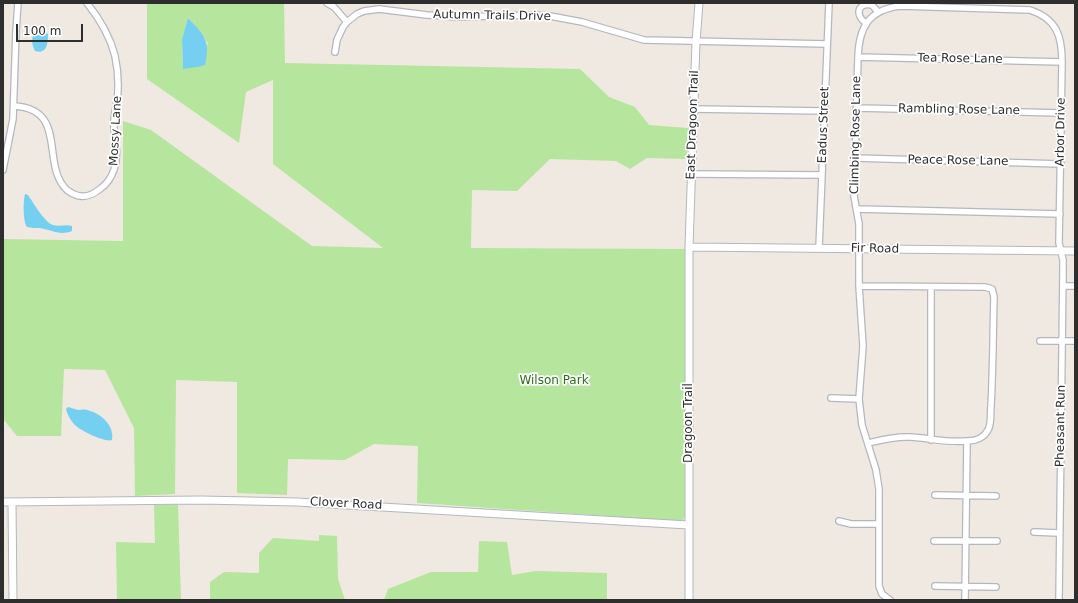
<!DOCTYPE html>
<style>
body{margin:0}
#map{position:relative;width:1078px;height:603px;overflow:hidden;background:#efe9e1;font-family:"DejaVu Sans",sans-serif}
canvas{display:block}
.frame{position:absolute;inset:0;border:4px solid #2e2e2e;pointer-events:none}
.scale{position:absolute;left:16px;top:24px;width:67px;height:18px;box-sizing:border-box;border:2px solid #2e2e2e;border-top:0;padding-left:5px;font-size:12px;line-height:14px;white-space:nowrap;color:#2e2e2e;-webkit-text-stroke:3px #fff;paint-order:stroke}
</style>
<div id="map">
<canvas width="1078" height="603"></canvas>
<div class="frame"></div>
<div class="scale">100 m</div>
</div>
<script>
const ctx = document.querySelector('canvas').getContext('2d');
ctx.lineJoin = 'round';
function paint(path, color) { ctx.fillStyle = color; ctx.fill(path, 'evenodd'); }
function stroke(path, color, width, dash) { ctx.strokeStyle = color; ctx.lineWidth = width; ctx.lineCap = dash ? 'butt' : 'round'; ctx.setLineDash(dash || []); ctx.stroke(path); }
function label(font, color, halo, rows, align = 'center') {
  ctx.font = font + ' "DejaVu Sans",sans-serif'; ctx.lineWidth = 3.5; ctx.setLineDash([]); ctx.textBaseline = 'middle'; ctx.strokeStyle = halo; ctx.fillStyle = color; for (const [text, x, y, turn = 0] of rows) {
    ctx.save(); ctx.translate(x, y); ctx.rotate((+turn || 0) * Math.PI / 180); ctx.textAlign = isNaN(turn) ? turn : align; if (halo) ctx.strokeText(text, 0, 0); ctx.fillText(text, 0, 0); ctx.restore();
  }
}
const green = new Path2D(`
 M147,3H284L285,63L580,69L609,97L635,107L649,125L688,128L687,159L647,158L630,169L616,161L550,159L517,191L472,190L471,248L686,249V514L683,520L680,521L417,503L418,446L374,444L345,460L288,459L287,495L237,493V382L176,380L175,494L135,496L134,428L105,370L64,369L61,436H17L3,419V239L123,241V121L151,130L312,246L383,248L273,164V80L246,92L239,143L147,79ZM188,18L203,35L208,44L183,69L182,39Z
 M154,505H178L181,600H117L116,542L155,543Z
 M319,535L337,536L338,579L345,600H210V582L224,572L259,573V553L273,538L319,541Z
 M479,541L507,542L512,575L536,571L607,573V600H384L388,589L431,572H478Z`);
const water = new Path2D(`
 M188,18C204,35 211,40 205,65L197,67L183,69L182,39Z
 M41,30L48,34C48,43 47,55 35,51C32,45 31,40 34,33Z
 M25,194L28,195C33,202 44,222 53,225C59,227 66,224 72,226V231C59,236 53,230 40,228C35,228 31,228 27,227C23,221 23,202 25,194Z
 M68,407C72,408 74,409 78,410C81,410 84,409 87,410C100,413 115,425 112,440C106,443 78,430 73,423C70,419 67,414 66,409Z`);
const minor = new Path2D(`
 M327,3L334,7L347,22
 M866,23C855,16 857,2 872,5L878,12
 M335,52L337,40L343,27L347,22L357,14L364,11L379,9L427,15L460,17L529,15L550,16L582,22L644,40L827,44
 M858,57L1062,62
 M14,106C69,109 40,165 67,190C71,193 75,196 81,196C87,197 95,193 100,189C114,179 118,162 116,146C116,138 113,130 114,122C114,115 116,108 117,101C119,86 118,70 115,56C110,36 99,18 87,3
 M857,108L1061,113
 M693,109L824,111
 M855,158L1061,164
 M3,170L13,119L16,31L18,3
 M691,174L822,175
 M857,209L1060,214
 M819,248L829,3
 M859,286L985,287L992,289L994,297C993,333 993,370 991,406C990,414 992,423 988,430C984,438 975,441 967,441C948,443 929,438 910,437C895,436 881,440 868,443
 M1063,286H1075
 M931,287V440
 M1040,341H1075
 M831,398L859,399
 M935,495L996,496
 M839,521L851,524H879
 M1034,532L1059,533
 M934,541H997
 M935,586L996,587
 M890,600L882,594L879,586V489L876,470L862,425L859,399L863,346L859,286V224L854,196L858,57C859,28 868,10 900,6L1030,10C1057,19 1062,36 1062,62L1059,243L1063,260V269L1059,600
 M965,600L967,441`);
const tertiary = new Path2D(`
 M689,247L1075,251
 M3,502L201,500L297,502L688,525
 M12,502L13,600
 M689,600V247L696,42L699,3`);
const streetNames = [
 ["Autumn Trails Drive",492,16,1],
 ["Tea Rose Lane",960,59,1],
 ["Rambling Rose Lane",959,110,1],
 ["East Dragoon Trail",693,125,-88],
 ["Eadus Street",824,125,-88],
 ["Mossy Lane",116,131,-87],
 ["Arbor Drive",1061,132,-89],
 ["Climbing Rose Lane",856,135,-89],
 ["Peace Rose Lane",958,161,1],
 ["Fir Road",875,249,1],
 ["Dragoon Trail",689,423,-90],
 ["Pheasant Run",1061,426,-89],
 ["Clover Road",346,504,3]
];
const parkNames = [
 ["Wilson Park",554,381]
];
paint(green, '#b6e59e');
paint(water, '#75cff0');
stroke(minor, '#b4b7c1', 8);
stroke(tertiary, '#b4b7c1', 9);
stroke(minor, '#fff', 5.5);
stroke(tertiary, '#fff', 7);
label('12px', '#2e2e2e', '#fff', streetNames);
label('12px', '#2c6e1b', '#fff', parkNames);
</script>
